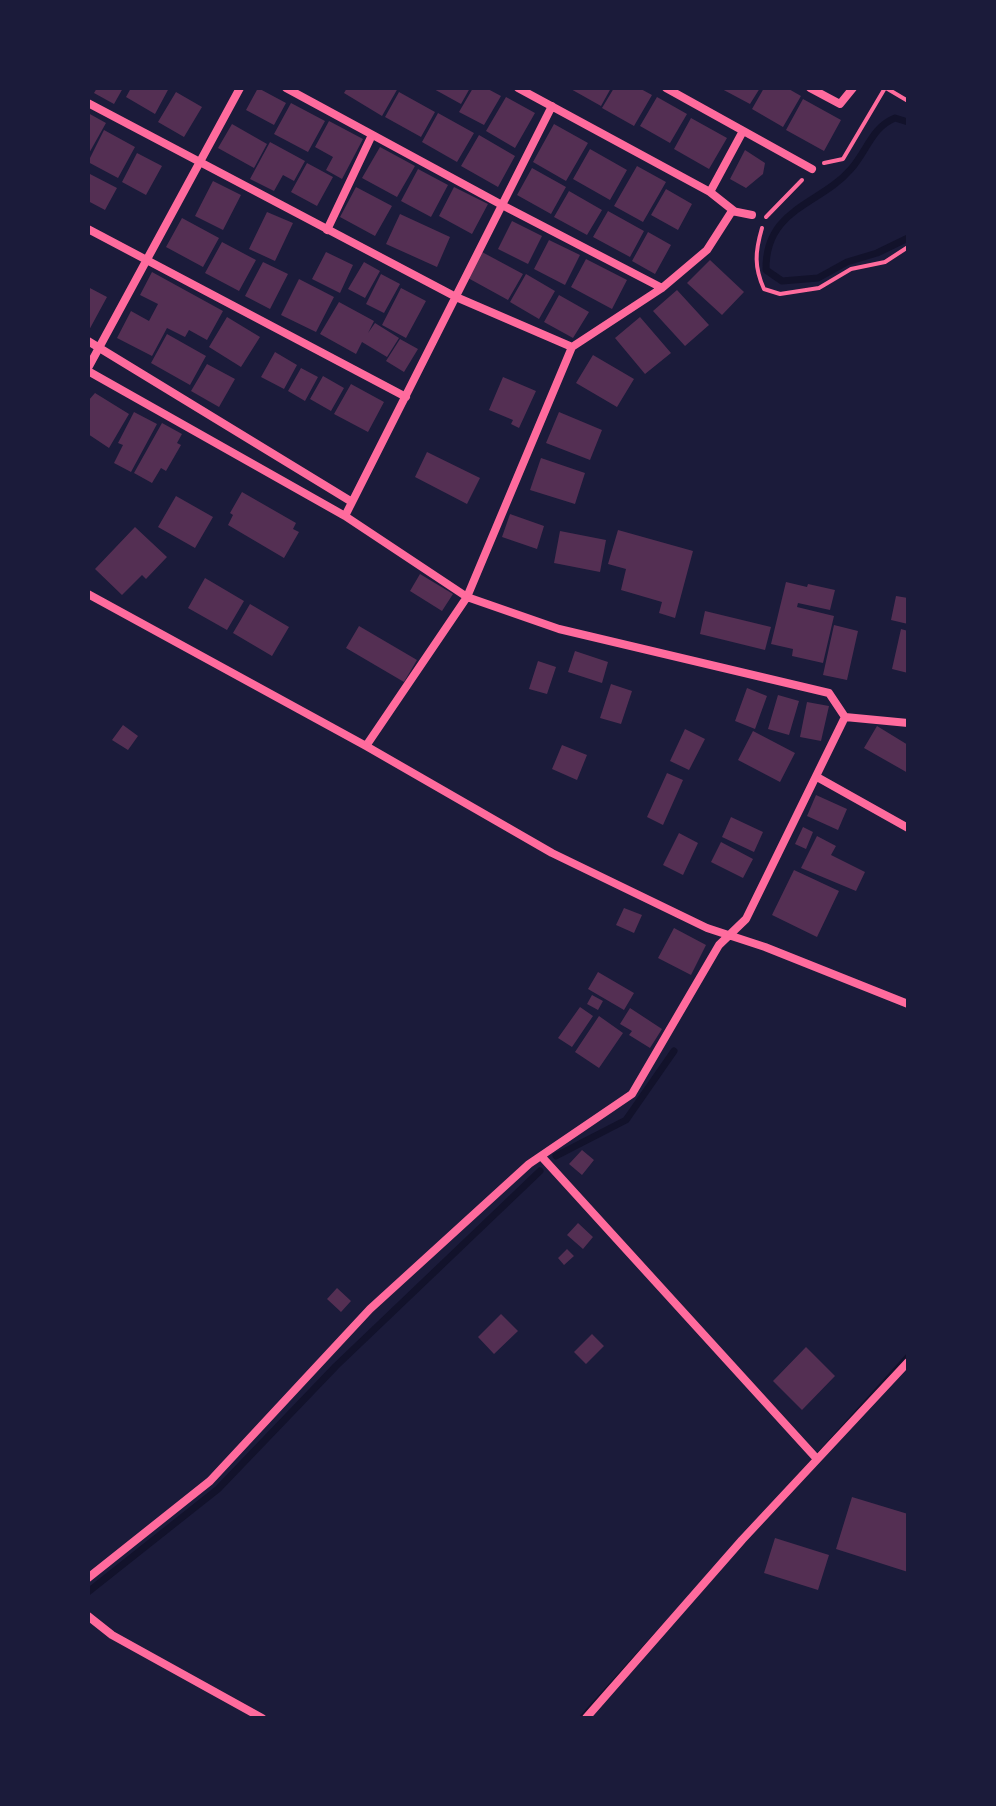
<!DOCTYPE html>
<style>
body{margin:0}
#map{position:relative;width:996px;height:1806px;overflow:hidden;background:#1b1b3a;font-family:Roboto,sans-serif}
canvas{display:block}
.frame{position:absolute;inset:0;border:90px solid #1b1b3a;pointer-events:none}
</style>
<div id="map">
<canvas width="996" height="1806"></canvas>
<div class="frame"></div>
</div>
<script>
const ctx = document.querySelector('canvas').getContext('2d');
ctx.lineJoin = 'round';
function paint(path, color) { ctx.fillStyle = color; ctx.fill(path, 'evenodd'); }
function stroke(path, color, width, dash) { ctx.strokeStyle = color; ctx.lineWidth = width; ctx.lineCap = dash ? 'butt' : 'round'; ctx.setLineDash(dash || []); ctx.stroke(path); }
const water = new Path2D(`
 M908,1352V1357L824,1446L810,1465L581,1718H578Z`);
const stream = new Path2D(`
 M908,122L895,118C872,127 867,151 851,169C820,205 765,208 766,270L782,281L818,278L847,262L877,253L908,238
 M556,1156L626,1120L674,1051
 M88,1592L218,1489L336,1366L540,1171`);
const building = new Path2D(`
 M97,88H123L114,104L94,93Z
 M131,88H169L155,114L126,97Z
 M258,88L286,103L274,125L246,110Z
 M347,88H398L382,116L344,93Z
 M432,88H470L461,104Z
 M473,88H486L501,96L484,125L459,112Z
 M569,88H611L601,106Z
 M614,88H639L652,95L634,126L602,108Z
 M720,88H760L750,104Z
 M764,88H787L801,96L783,127L752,109Z
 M176,92L202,107L184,137L158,122Z
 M399,92L435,112L421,137L385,117Z
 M506,97L535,113L515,148L486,131Z
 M657,97L687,114L670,143L640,126Z
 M803,99L841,120L824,151L786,130Z
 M291,103L325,121L308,152L274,134Z
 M88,113L106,123L88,155Z
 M438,113L474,133L457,162L422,142Z
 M691,118L727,138L709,169L674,149Z
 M329,121L363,139L342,179L326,170L333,157L315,147Z
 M232,124L267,144L254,168L218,148Z
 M554,124L588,143L566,181L533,162Z
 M104,130L135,147L118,178L88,162Z
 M479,135L515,156L498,187L461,166Z
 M270,142L305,161L294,181L283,175L274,191L250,179Z
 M380,147L415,166L397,197L362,178Z
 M590,149L627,170L610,200L573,179Z
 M745,150L765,163L763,174L746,188L730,179Z
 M137,153L162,166L146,195L122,182Z
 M307,163L333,177L317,206L291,192Z
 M637,166L666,182L643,222L614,206Z
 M532,168L566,187L551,214L517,195Z
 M418,169L448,185L431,217L401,201Z
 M88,173L117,188L105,210L88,201Z
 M213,181L241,195L223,230L195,216Z
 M356,187L392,206L375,236L340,217Z
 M454,187L488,204L472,234L439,216Z
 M666,189L692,204L678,230L651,215Z
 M569,191L602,210L587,235L554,217Z
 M608,211L644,231L630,257L593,237Z
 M267,212L293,223L275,261L249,249Z
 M400,214L450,237L437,267L386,244Z
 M182,218L219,238L203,267L166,247Z
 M512,221L542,236L528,264L498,249Z
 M648,232L671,245L655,274L632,261Z
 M549,240L580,255L565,285L534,269Z
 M222,242L256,260L239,291L205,273Z
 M326,252L353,265L340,293L312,279Z
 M482,252L523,274L508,300L468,278Z
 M586,259L627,280L612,309L571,287Z
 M710,260L744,292L722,315L687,283Z
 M263,262L288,274L270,309L245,296Z
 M364,262L380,271L365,298L348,289Z
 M152,272L223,311L207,340L189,330L185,337L167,328L152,356L117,338L131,311L149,321L158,304L140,295Z
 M381,274L400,284L384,313L366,304Z
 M526,274L555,291L539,319L510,302Z
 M299,279L334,297L316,332L281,315Z
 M88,287L107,297L88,332Z
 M401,288L426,301L406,338L382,325Z
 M677,290L709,325L685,346L653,311Z
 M559,295L589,312L573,338L544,322Z
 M339,302L374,321L368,333L375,323L399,338L387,357L362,342L356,354L320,334Z
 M227,317L260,337L241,367L209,347Z
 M640,317L671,353L645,374L615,338Z
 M167,334L206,356L190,385L151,363Z
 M400,339L418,349L404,372L386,361Z
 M275,352L297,365L284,389L261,377Z
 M593,355L634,379L617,407L576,383Z
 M207,364L235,379L219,407L191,391Z
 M301,368L318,377L305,401L288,391Z
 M323,376L344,388L331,411L310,399Z
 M503,377L536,391L519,428L511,424L513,420L489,410Z
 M351,384L384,402L368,432L334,414Z
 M95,393L129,414L109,448L88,434V401Z
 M134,412L157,424L131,472L114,463L123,445L118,443Z
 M559,412L602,430L590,460L546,443Z
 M162,423L182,434L177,443L181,445L166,471L161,468L152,483L134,473Z
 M427,452L480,478L467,504L415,477Z
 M541,458L585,473L575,504L530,490Z
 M242,492L296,523L293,529L299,532L284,558L228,525L233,515L230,513Z
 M176,496L213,517L195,548L158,527Z
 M510,514L544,526L537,549L502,537Z
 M135,527L167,557L146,579L142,575L122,595L95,569Z
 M618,530L693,551L675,618L659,613L662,602L621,590L626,569L608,564Z
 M560,531L606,540L600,572L554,563Z
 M420,574L453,594L442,611L410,591Z
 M205,578L244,601L227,630L188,608Z
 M786,582L807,587L808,584L835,590L830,610L798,603L797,607L834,616L823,663L792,656L793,649L771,644Z
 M896,596L908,598V624L891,620Z
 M250,604L289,627L272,656L233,633Z
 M705,611L771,627L765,650L700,634Z
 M834,625L858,631L847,680L823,675Z
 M359,626L417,660L404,682L346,648Z
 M901,629L908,631V673L892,669Z
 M575,651L608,662L602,683L568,672Z
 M538,661L556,667L547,694L529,689Z
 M611,684L632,691L621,724L600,718Z
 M747,688L767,696L755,729L735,721Z
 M778,695L799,701L789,735L768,729Z
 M807,702L829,706L821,741L800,737Z
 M123,725L138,736L128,750L112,740Z
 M877,726L908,745V773L864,748Z
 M685,729L705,739L689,770L670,761Z
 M753,731L795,753L780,782L738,760Z
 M562,745L587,755L577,780L552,769Z
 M667,773L683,780L663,825L647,817Z
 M816,795L847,809L838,830L807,816Z
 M731,817L763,832L754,852L722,837Z
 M803,827L813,832L806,849L795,844Z
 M679,833L698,843L683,875L663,865Z
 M817,836L836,846L831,855L865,872L856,891L801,868Z
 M721,842L753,859L743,878L711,862Z
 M794,870L839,891L817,937L772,915Z
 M624,908L642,915L634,933L616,925Z
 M674,928L706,945L691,975L658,958Z
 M598,972L634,993L624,1010L588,989Z
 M592,995L603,1001L598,1010L587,1004Z
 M580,1007L593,1016L572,1047L558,1038Z
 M630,1008L662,1029L650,1048L629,1035L632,1031L620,1024Z
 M599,1016L623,1033L599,1068L575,1052Z
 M582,1150L594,1160L582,1175L569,1164Z
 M578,1223L593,1237L583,1249L567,1235Z
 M567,1249L574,1256L564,1265L558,1258Z
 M337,1288L351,1301L341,1312L327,1299Z
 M501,1314L518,1331L494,1354L478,1337Z
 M592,1334L604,1346L586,1364L574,1352Z
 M806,1347L835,1376L802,1410L773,1381Z
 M852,1497L908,1514V1572L836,1549Z
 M775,1538L829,1555L818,1590L764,1573Z`);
const path = new Path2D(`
 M886,88L908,101
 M824,163L843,159L885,88
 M766,217L802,180
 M762,228C755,252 754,267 764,289L780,294L819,288L851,269L885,262L908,247`);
const minor = new Path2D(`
 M286,88L502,205L662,288
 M518,88L710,192L734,211
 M666,88L812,169
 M810,88L840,104L853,88
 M88,103L456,297L572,347
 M710,192L743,131
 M88,229L406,397
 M327,230L372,135
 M88,341L352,502
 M88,368L240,88
 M88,371L345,516L467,597L559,629L829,693L845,717L908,723
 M345,516L552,106
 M88,594L366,746L552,853L707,928L765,947L908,1004
 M366,746L467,597L572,347L662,288L707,250L732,211L752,215
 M817,777L908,828
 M541,1156L817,1459
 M88,1578L210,1481L370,1309L529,1164L632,1094L719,945L746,919L845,717
 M88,1616L112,1635L262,1718
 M586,1718L742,1540L908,1362`);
paint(water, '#12122b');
stroke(stream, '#12122b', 7);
paint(building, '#542f53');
stroke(path, '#ff6b9d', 4);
stroke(minor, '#ff6b9d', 8);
</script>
